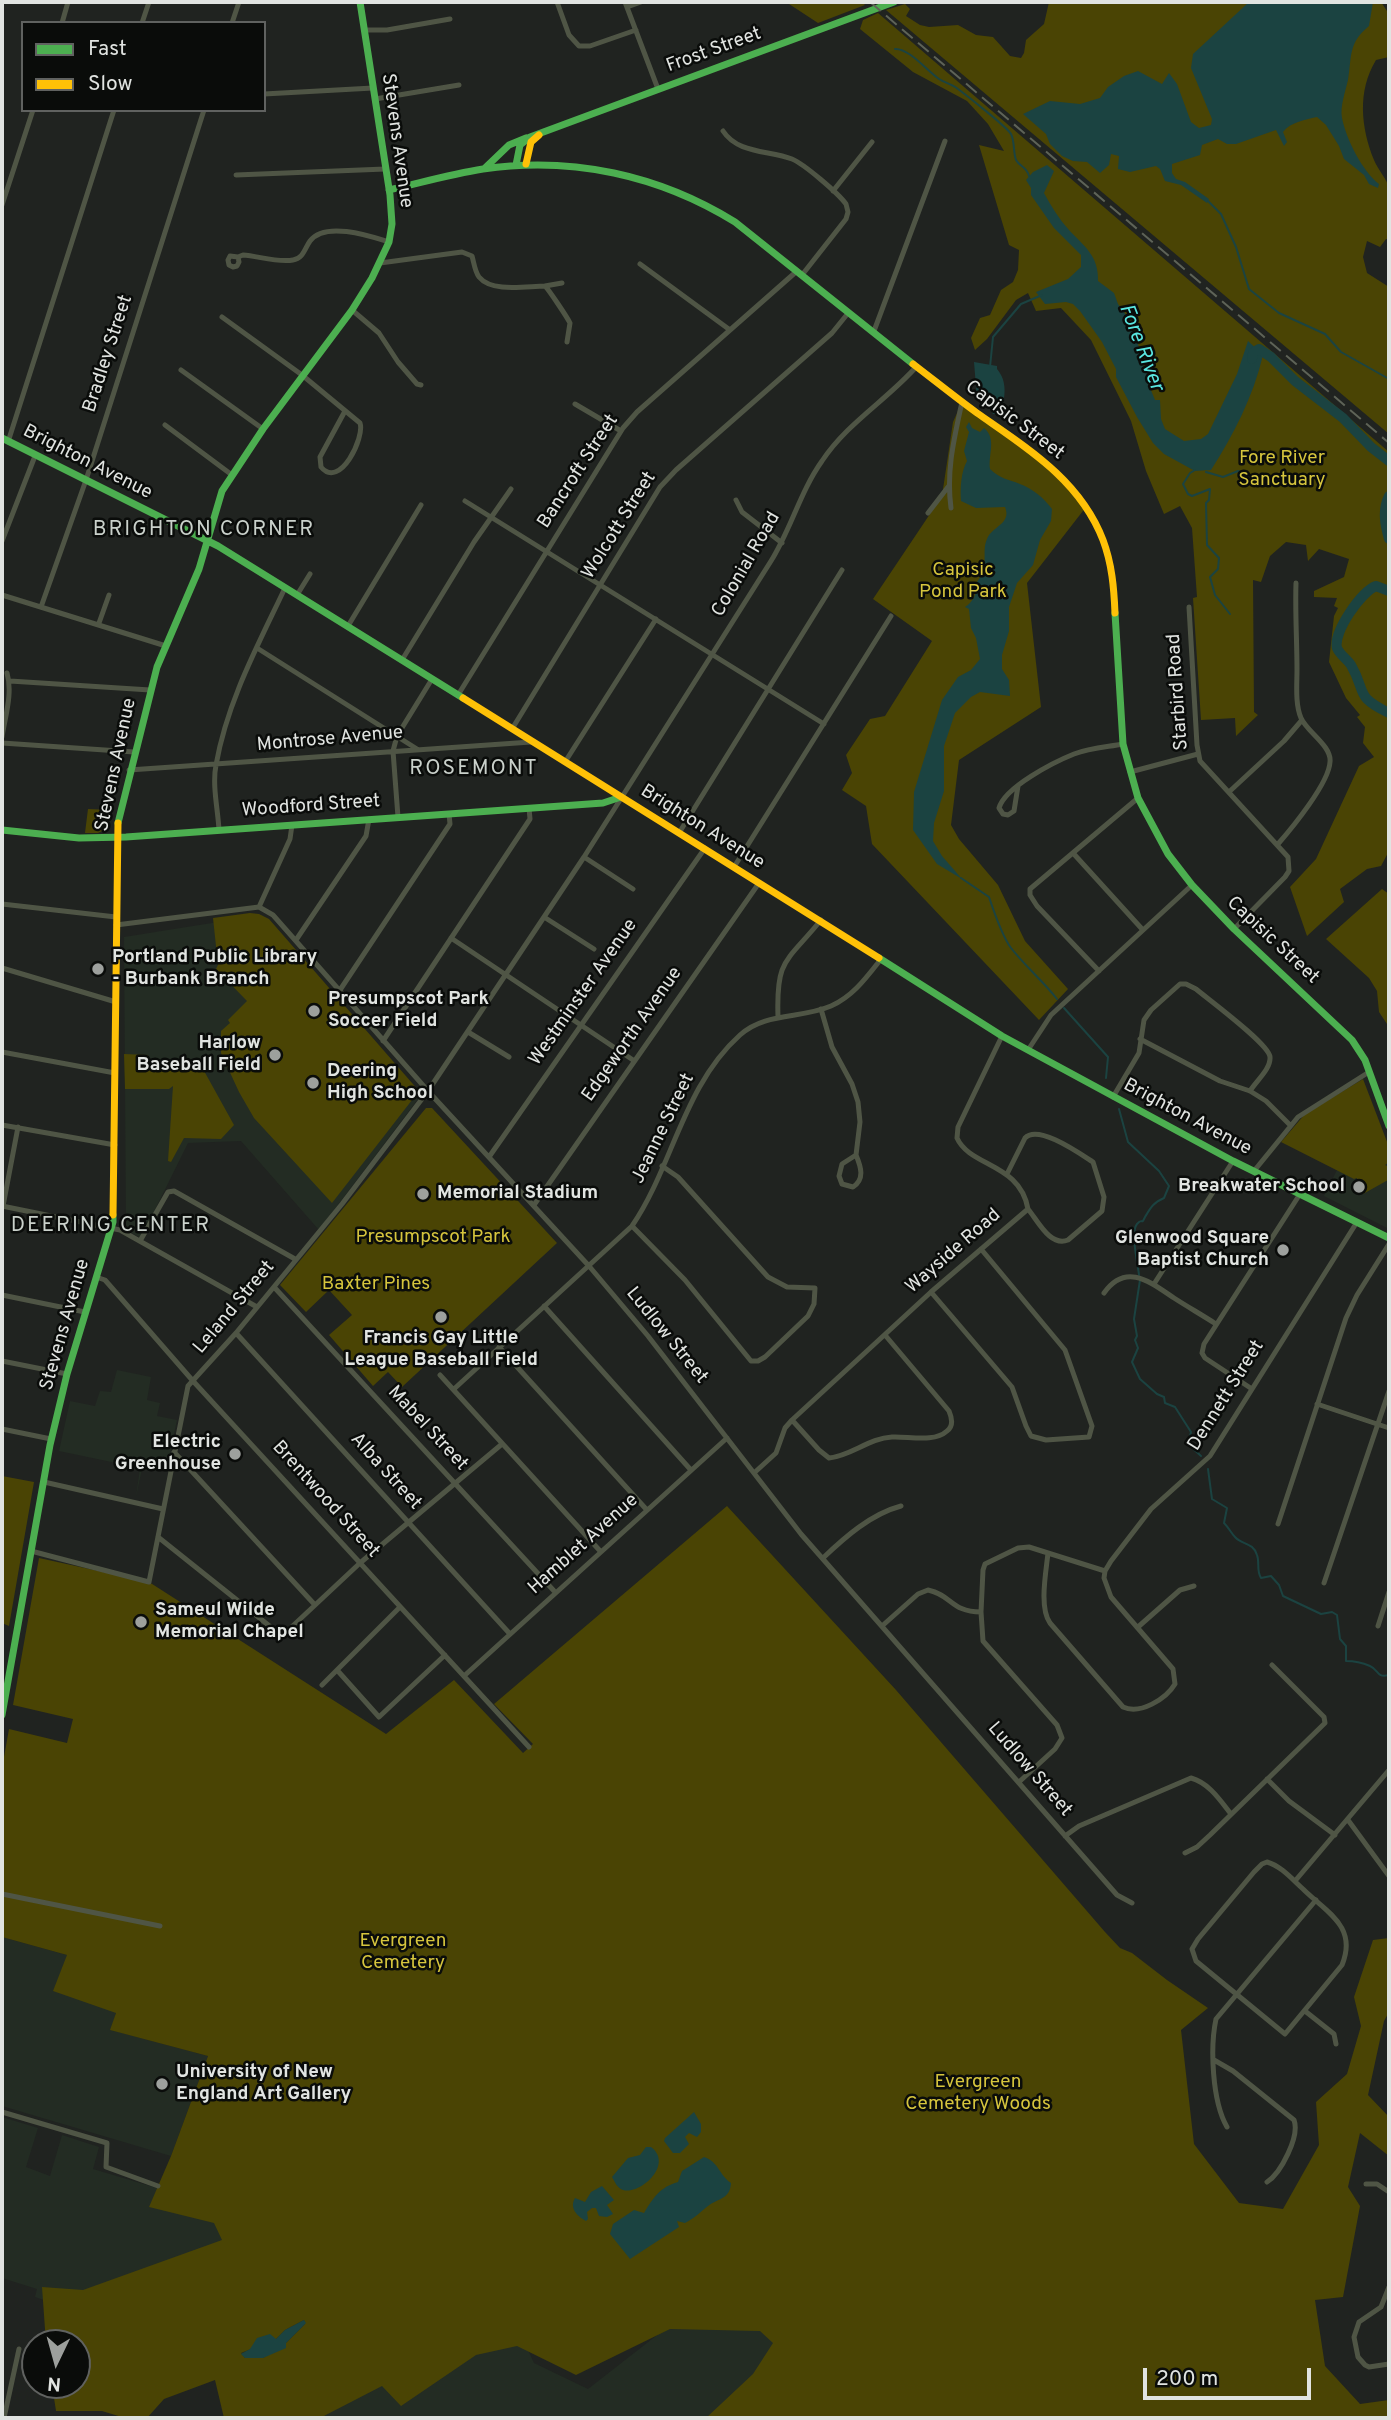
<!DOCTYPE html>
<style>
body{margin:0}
#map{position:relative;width:1391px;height:2420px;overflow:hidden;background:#202320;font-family:Overpass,sans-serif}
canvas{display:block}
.frame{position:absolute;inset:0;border:4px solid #e1e4e1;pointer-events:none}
.legend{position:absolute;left:21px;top:21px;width:245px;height:91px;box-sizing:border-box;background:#0a0c0a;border:2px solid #606260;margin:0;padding:9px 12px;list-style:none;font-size:21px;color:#e1e4e1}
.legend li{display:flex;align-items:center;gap:14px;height:35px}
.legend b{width:35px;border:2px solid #606260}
.north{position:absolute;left:21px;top:2329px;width:70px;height:70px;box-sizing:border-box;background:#0a0c0a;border:2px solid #606260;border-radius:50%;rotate:185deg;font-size:19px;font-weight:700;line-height:28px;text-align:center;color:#e1e4e1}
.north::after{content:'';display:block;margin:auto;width:24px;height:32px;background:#9da09d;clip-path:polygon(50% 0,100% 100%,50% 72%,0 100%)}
.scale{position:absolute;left:1143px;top:2368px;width:168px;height:32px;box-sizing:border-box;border:4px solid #e1e4e1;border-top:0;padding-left:9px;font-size:21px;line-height:24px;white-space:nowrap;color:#e1e4e1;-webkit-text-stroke:5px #0a0c0a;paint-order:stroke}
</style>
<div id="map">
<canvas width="1391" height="2420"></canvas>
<div class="frame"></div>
<ul class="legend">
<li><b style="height:9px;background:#4caf50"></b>Fast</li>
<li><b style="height:9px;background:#ffc107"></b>Slow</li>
</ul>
<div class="north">N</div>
<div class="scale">200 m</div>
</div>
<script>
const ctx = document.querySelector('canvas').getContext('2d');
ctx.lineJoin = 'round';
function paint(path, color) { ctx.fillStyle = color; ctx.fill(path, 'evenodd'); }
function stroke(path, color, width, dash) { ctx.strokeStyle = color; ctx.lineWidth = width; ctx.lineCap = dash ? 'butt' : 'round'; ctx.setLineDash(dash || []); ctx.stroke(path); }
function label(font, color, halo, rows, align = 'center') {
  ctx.font = font + ' Overpass,sans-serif'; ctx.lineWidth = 5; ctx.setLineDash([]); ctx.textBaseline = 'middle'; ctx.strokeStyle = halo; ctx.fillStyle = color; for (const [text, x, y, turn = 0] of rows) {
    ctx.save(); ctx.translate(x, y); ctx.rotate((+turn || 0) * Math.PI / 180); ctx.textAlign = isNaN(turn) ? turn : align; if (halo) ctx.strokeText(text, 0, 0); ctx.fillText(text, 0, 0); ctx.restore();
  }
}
const built = new Path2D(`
 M262,915L421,1095L319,1230L241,1141L188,1143L141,1238L126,1230L124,937Z
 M1389,1162V1229L1324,1196L1337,1170L1355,1179Z
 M117,1370L151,1377L147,1400L160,1403L157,1416L177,1420L168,1463L144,1459L136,1497L140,1468L59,1451L70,1401L95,1406L100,1391L111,1392Z
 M2,1937L67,1955L116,2013L111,2030L208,2056L171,2156L2,2106Z
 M2,2117L38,2128L26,2167L50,2176L62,2135L99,2147L93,2169L157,2188L482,2252L534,2363L588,2389L711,2293L823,2330L738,2418H244L216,2376L77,2343L64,2307L35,2297L37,2289L2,2278Z`);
const green = new Path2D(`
 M786,2H862L865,5L818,23Z
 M1049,2H1381L1389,14V57L1376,60C1357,91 1361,128 1374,160C1378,170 1388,180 1389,189C1391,205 1389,223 1389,239H1386L1380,247L1367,241L1363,257L1367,273L1389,287V434L886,10L905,4L910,9L906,16L920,25L929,27L958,25L976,35L993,37L1010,56L1021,58L1024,53L1026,40L1044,24Z
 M878,13L1389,452V851L1381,866L1367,869L1340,889L1344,902L1307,936L1290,887L1316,859L1359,766L1374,757L1363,743L1365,727L1357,717L1360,715L1346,698L1329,662L1334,616L1338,608L1334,606L1337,598L1314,597V591L1344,577L1349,559L1319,549L1308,561L1306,545L1286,542L1270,556L1261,582L1253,580L1254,712L1258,715L1236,736L1235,718L1201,720L1193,598L1197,597L1192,528L1180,506L1164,514L1146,471L1131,421L1091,340L1061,308L1036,311L1028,293L1016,300L987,339L975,350L971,338L980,318L990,315L1001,290L1013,282L1018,270L1019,250L1009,245L979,145L1004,151L988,124L967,101L913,72L860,29L863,20Z
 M962,402L1037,456L1086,507L1027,583L1041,707L959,760L951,825L959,839L998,885L1025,941L1068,989L1039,1020L872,844L866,806L842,790L852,773L846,755L870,719L885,716L932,641L873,599L942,496L953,422Z
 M88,809L111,810L106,829L98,833H85Z
 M1382,889L1389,894V1027L1379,1012L1377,991L1369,978L1326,939Z
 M250,913L259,914L269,919L419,1091L332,1203L254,1118L239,1092L221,1053V1031L230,1023L228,1020L247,1001L216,969L218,965L213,918Z
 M124,1054L148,1055V1062L177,1063L178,1068L203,1069L234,1125L221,1139L184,1138L171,1162L168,1161L173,1086L169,1089H125Z
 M1363,1079L1389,1147V1162L1385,1165L1389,1167L1388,1180L1363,1194L1358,1192L1357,1178L1354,1179L1281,1142L1305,1114Z
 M426,1108H432L557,1243L402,1387L388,1372L373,1386L329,1335L352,1315L329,1290L306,1312L280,1285Z
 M2,1476L34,1482L9,1626L2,1623Z
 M727,1506L896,1690L1105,1932L1120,1948L1132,1953L1167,1980L1208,2008L1181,2030L1194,2144L1239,2203L1283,2209L1319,2145L1316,2102L1347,2074L1361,2026L1354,1997L1373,1940L1389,1938V2012L1384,2021L1368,2095L1389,2117V2156L1360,2133L1348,2187L1360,2206L1343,2297L1315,2300L1325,2366L1360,2404L1389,2400V2418H706L753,2374L773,2343L760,2331L670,2329L576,2375L517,2346L476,2355L401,2406L382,2386L320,2418H224L215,2380L164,2399L147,2418H125L102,2411H56L52,2385H77V2343H46L42,2287L83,2290L222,2240L214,2223L149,2207L171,2156L208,2056L110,2030L116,2013L53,1991L67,1955L2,1937V1768L9,1729L67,1743L73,1719L13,1705L39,1558L149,1582L386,1734L454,1680L523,1753L533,1744L494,1704ZM304,2320L305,2324L286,2343L263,2358H245L241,2353L276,2339L285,2330Z`);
const water = new Path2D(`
 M1249,2H1373L1369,26C1348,43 1352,56 1348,80C1345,93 1340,106 1342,118C1346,139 1363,172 1379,184L1378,188L1369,184L1364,175L1344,159L1339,146L1326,125L1317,117C1304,120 1291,122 1283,132L1287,142L1284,146L1276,130L1236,144H1227L1218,139L1202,145L1200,155L1172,164V173L1176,179L1185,182L1209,199L1207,203L1181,185L1165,181L1160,169L1156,166L1130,172L1118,169L1119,156L1111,154L1109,165L1100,173L1087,162L1073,161L1062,156L1050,144L1046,134L1023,114L1050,101L1080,104L1100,98L1108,87L1124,76L1138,71L1162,84L1169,73L1177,84L1191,122L1199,128L1211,125L1212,119L1191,68L1193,54Z
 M1047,165L1054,171L1044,193C1051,206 1059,219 1069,230C1084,246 1099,256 1098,281L1114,293L1118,304L1130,320L1141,353L1140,359L1149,377L1148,383L1155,400H1160L1161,419L1165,429L1184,441L1201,439L1208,434L1237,374L1248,341L1263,355C1253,397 1234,434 1211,470L1195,471L1164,454L1153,443L1137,417L1116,377V369L1102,342L1080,311L1073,304L1066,302L1045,304L1036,292L1068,279L1081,267V255L1054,228L1031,195V188L1026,180L1033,172Z
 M974,362L997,366V369C1008,382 1005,397 1001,413L993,414L989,406L977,399Z
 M969,422L972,428L980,432L984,428C997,439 988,454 990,469C1000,479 1008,479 1020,484C1033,489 1044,498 1052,509L1051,521L1040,540L1033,565L1017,583L1009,607V631L1002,655V669L1009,680L1010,696L980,692L971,697L955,713L944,746V791L934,823L933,841L942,856L962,879L937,864L913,830L914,792L942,700L958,677L971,670L980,659L976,638L971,628L969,609L965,607C973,602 978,592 977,582C990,565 981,552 987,539C992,526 1012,524 1005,507L976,508L961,501C960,488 961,472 967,461L964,451L969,432L966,427Z
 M694,2112L701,2124V2132L697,2137L689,2133L685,2137L689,2144L680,2153H673L664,2141L665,2138Z
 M646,2147H651C674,2164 641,2195 623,2190C617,2188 615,2182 612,2177L628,2158L640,2155Z
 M704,2157C719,2162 719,2175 731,2183C730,2199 719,2198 708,2206C700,2212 695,2218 685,2223L677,2221L679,2227L630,2259L610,2234L613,2224L634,2210L644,2213C653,2198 660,2187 678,2182L682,2171Z
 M602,2186L614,2200L607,2205L613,2214L607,2217L599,2216L596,2208H592L587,2212L588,2219L586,2221C577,2216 569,2208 575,2198L585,2202L591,2192Z
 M304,2320L306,2323L286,2343V2348L263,2358H245L241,2354L250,2349L257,2338L270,2334L276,2339L285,2330Z`);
const stream = new Path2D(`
 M895,49C909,48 927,71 939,79C945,83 952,84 958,89C966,95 1007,127 1011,134C1015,142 1013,152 1016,160C1020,167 1027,167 1029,176
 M1208,201L1221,214L1236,247L1249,289L1279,313L1325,334L1341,352L1389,379
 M990,367L993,337L1021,304L1042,295
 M1195,470L1190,473L1183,484L1188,494L1192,496L1210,489L1209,500L1206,503L1207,545L1219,558L1218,569L1210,577L1215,595L1230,614
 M1206,472L1223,477L1238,471L1254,477
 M961,878L989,897C994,912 1002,936 1011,948C1025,966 1043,981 1057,999
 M1064,1008L1108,1057L1106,1078
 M1119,1109L1128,1142L1159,1171L1169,1186L1164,1198C1153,1203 1151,1207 1145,1217C1141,1226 1143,1217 1137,1224C1130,1232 1138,1264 1139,1275
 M1140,1280L1134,1319L1137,1336L1135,1340L1138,1348L1132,1362L1140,1379L1157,1394L1164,1397L1165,1403L1175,1407L1191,1432L1188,1444L1201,1456
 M1208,1469L1212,1499L1227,1508L1224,1523C1229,1528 1231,1533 1235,1537C1242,1545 1253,1542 1257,1555C1260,1563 1256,1570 1261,1578L1271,1576L1279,1585L1283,1596L1321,1614L1332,1612L1337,1615L1340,1639L1346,1646V1661C1353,1661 1363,1663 1370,1666C1379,1670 1376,1678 1389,1675`);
const river = new Path2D(`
 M1252,359L1253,353L1259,349L1271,357L1295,381L1343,418L1371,447L1389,461
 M1389,496C1382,510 1385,525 1389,539
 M1389,591L1376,586C1361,592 1333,632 1337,648C1340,655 1347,659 1351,665C1367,693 1354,696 1389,713`);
const street = new Path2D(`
 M557,2L569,35L579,46H590L636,30
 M625,2L658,89
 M627,7L641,2
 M62,23L68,2
 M142,23L149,2
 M232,23L239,2
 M365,30H387L450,19
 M264,94L373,88
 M375,99L459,85
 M723,131C738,154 769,150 792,159C804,164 838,193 846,204L848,212L846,219L802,275
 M236,175L385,169
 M833,191L872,142
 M2,205L33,110
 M238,257L239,262L237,266L233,267L229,265L228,260L230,256L238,257L243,255C258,256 278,263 293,260C303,259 305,248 310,241C325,221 370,236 389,242
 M380,263L462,252L472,256C474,263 475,272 479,277C492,293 527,286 545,286C549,290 567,317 570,323L567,342
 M640,264L730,330
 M545,286L562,283
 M352,310L379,333L398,362L417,384L421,385
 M222,317L302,375L360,423C365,437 340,490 321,467L320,457L345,411
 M874,331L945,141
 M181,370L263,429
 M575,404L621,431
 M165,425L232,475
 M8,442L114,110
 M736,500L742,512L782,543
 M465,501L824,724
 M951,508C946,471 954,439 962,402
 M928,513L948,487
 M2,541L35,456
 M2,595L166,646
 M297,595L310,574
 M41,607L86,480L204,110
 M1189,607L1197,745L1200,761L1288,857L1289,871L1285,877L1234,929
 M99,623L109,595
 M348,626L421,505
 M257,648L417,749
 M402,660L474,542L511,489
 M10,681L150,690
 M458,695L623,428L637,412L797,271
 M512,729L660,487L676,470L832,333L849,312
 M2,737C5,717 13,693 7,673
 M2,743L134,752
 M565,762L656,619
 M129,770L531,742
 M1130,772L1198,754
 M1018,786L1014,811L1008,815L1003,814L999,808C1005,787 1054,762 1074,754C1090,748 1107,747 1123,744
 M1230,791L1284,741L1302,720
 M398,817L393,751L397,736L432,679
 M219,830C218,810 212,785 216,765C227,702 258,645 285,588
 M679,833L842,570
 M1278,844C1292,828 1329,783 1330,762C1332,746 1307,732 1301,718C1295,704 1297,684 1297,670C1297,641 1295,612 1296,583
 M1073,853L1142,929
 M584,857L633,889
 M734,867L891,616
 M2,904L116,917
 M259,907L290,839L292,825
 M544,917L594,949
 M116,925L259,907L273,915L428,1091L589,1266L648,1336L801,1534L1117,1895L1132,1903
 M451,938L633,1060
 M296,940L366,836L369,819
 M2,968L116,1002
 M1099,971L1037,906L1030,895V889L1138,798
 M340,990L450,824L449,814
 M821,1009L832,1047L852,1084L858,1102L860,1122L856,1155L842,1164L839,1176L842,1184L853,1187C865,1179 861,1167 856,1155
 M778,1017C776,958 786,963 821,920
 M468,1032L509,1057
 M1140,1039L1220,1081L1250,1091L1266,1101L1290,1125
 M383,1041L530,819L529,808
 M1028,1050L1051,1015L1192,885
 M2,1052L115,1073
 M1113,1097L1139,1053L1144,1020L1151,1010L1180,984H1186L1196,989C1209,1000 1269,1044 1270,1057C1271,1069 1256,1081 1250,1091
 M2,1125L115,1145
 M489,1157L705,848
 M1254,1171L1298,1117L1369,1072
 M1007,1174L1025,1138C1038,1124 1079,1153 1093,1162L1104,1197L1102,1211L1068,1240C1050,1247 1038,1221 1028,1209
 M534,1205L759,883
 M2,1206L120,1230L257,1307
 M3,1206L18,1127
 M632,1226L685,1280L751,1361H758L765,1357L808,1316L814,1304L815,1288L787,1287L768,1277L678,1177L662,1166
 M140,1241L168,1192L174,1191L295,1259
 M96,1277L105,1280L193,1381L529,1747
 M1154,1284L1233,1161
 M274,1287L555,1592
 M931,1292L1012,1387L1026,1426L1031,1436L1046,1440L1089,1437L1092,1426L1065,1350L981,1249
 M1104,1293C1126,1262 1150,1282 1174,1298C1188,1307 1202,1315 1216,1324
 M2,1295L85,1312
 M544,1306L690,1469
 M236,1333L510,1634
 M499,1347L646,1509
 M2,1361L67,1374
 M440,1375L601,1552
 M454,1389L632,1226C673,1166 683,1086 740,1035C765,1012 801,1019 831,1006C853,996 866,978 881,959
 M1252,1389L1205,1358L1202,1353L1204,1344L1300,1194
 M1317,1404L1389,1428
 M792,1420L819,1450L829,1458C851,1456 869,1438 892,1437C908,1436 934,1443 947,1431C954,1426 952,1418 949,1411L885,1335
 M2,1429L51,1439
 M174,1452L315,1605
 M754,1473L776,1453L785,1428L792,1420L931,1292L1028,1209C1020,1163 970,1167 957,1138L958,1127L1002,1036
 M44,1482L163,1509
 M1278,1524L1346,1318L1357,1295L1389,1244
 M158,1537L282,1636L360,1563L502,1444
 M31,1551L149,1582L188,1386L236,1333L342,1204L428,1091L584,857L771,561C791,529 800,492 822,461C847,423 887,400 917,366
 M1048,1553C1046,1572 1039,1608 1050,1623L1123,1707C1140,1715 1166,1699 1175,1684L1173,1669L1111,1597L1104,1578L1105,1571L1111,1561L1151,1509L1210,1456L1357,1222
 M823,1558C845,1537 871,1514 901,1506
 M1324,1583L1389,1391
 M882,1626L918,1594L928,1590C952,1595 951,1612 981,1612
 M1378,1626L1389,1592
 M1138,1627L1180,1590L1194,1586
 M337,1670L379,1717L445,1655
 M464,1676L727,1438
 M322,1685L400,1607
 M1267,1779L1289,1801L1335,1835
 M1019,1782L1055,1749L1062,1738L1057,1725L983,1641L981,1612L983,1570L985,1564L1018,1548L1029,1547L1105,1571
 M1348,1820L1389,1876
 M1065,1836L1079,1826L1191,1778C1209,1783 1220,1800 1231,1814
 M1185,1853L1197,1847L1210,1835L1325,1723L1324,1717L1272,1665
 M1267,1862C1281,1866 1292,1879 1303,1889C1326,1912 1358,1926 1342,1965L1285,2034L1196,1961L1192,1949L1198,1939L1254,1872L1262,1864Z
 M1295,1881L1389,1770
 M2,1894L160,1926
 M1305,2011L1334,2034L1336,2044
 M1214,2060L1233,2071L1294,2120C1300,2136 1281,2173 1267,2182
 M2,2112L107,2143L106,2167L158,2186
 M1227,2127C1212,2101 1210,2047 1216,2019L1316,1900
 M1366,2184H1377L1389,2192
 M1389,2287L1381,2307L1359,2322L1354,2337L1358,2357L1365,2365L1369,2367L1389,2364
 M4,2418L19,2349`);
const fast = new Path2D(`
 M516,165L520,145L530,137L894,2
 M485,168L509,145L526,138
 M389,190C420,183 451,174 483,169C572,156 659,175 735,222L913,364
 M2,438L218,546L463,698
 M1115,613L1123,744L1138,798L1168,854L1192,885L1234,929L1352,1040L1365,1060L1389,1126
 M118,823L157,667L199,569L222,491L263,429L352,310L372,278L389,242L392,224L390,195L360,2
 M2,830L79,838L126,837L603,803L621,797
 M879,958L1002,1036L1233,1161L1389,1238
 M2,1715L50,1445L67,1374L113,1222V1215`);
const slow = new Path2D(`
 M526,164L531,142L539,135
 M913,364C934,380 955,397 977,413C1027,448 1080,480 1103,540C1112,564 1114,588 1115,613
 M463,698L879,958
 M113,1215L118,823`);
const rail = new Path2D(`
 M870,2L1389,443`);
const markers = [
 [98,969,7,"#9da09d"],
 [314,1011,7,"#9da09d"],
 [275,1055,7,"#9da09d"],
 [313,1083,7,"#9da09d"],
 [1359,1187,7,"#9da09d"],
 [423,1194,7,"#9da09d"],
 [1283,1250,7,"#9da09d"],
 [441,1317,7,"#9da09d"],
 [235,1454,7,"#9da09d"],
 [141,1622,7,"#9da09d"],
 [162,2084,7,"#9da09d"]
];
const streetNames = [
 ["Frost Street",714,51,-20],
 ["Stevens Avenue",396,141,82],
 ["Bradley Street",109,354,-72],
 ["Capisic Street",1014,421,37],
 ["Brighton Avenue",87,463,27],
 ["Bancroft Street",579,472,-57],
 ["Wolcott Street",620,526,-58],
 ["Colonial Road",747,565,-60],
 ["Starbird Road",1179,692,-94],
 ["Montrose Avenue",330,740,-5],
 ["Stevens Avenue",117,765,-78],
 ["Woodford Street",311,807,-4],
 ["Brighton Avenue",702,828,32],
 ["Capisic Street",1272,941,43],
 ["Westminster Avenue",584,993,-55],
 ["Edgeworth Avenue",633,1035,-55],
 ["Brighton Avenue",1187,1118,28],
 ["Jeanne Street",664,1129,-64],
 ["Wayside Road",954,1252,-41],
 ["Leland Street",235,1308,-50],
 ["Stevens Avenue",66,1325,-74],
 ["Ludlow Street",666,1336,51],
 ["Dennett Street",1227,1396,-58],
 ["Mabel Street",427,1429,47],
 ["Alba Street",385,1472,48],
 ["Brentwood Street",325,1500,48],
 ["Hamblet Avenue",584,1545,-42],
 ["Ludlow Street",1029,1770,49]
];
const parkNames = [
 ["Fore River",1282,459],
 ["Sanctuary",1282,481],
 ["Capisic",963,571],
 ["Pond Park",963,593],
 ["Presumpscot Park",433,1238],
 ["Baxter Pines",376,1285],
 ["Evergreen",403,1942],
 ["Cemetery",403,1964],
 ["Evergreen",978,2083],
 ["Cemetery Woods",978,2105]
];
const poiNames = [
 ["Portland Public Library",112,958],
 ["- Burbank Branch",112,980],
 ["Presumpscot Park",328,1000],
 ["Soccer Field",328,1022],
 ["Harlow",261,1044,"right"],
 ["Baseball Field",261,1066,"right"],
 ["Deering",327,1072],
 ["High School",327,1094],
 ["Breakwater School",1345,1187,"right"],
 ["Memorial Stadium",437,1194],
 ["Glenwood Square",1269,1239,"right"],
 ["Baptist Church",1269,1261,"right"],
 ["Francis Gay Little",441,1339,"center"],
 ["League Baseball Field",441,1361,"center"],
 ["Electric",221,1443,"right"],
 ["Greenhouse",221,1465,"right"],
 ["Sameul Wilde",155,1611],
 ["Memorial Chapel",155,1633],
 ["University of New",176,2073],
 ["England Art Gallery",176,2095]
];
const waterNames = [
 ["Fore River",1140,348,69]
];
const neighbourhoodNames = [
 ["BRIGHTON CORNER",204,531],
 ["ROSEMONT",474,770],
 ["DEERING CENTER",111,1227]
];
paint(built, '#232c23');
paint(green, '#4a4404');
paint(water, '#1b4341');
stroke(stream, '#1b4341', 2);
stroke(river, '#1b4341', 10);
stroke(street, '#4f5545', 5);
stroke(fast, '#4caf50', 7);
stroke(slow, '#ffc107', 7);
stroke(rail, '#5e6357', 2, [14, 7]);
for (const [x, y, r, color] of markers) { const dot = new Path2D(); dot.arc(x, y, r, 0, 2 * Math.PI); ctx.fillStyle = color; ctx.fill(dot); stroke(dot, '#0a0c0a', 2.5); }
label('19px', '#e1e4e1', '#0a0c0a', streetNames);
label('19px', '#d6c53d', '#0a0c0a', parkNames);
label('bold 19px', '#e1e4e1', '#0a0c0a', poiNames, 'left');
label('italic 21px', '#59e6e0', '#0a0c0a', waterNames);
ctx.letterSpacing = '2px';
label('21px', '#cad1cb', '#0a0c0a', neighbourhoodNames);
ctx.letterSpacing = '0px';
</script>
